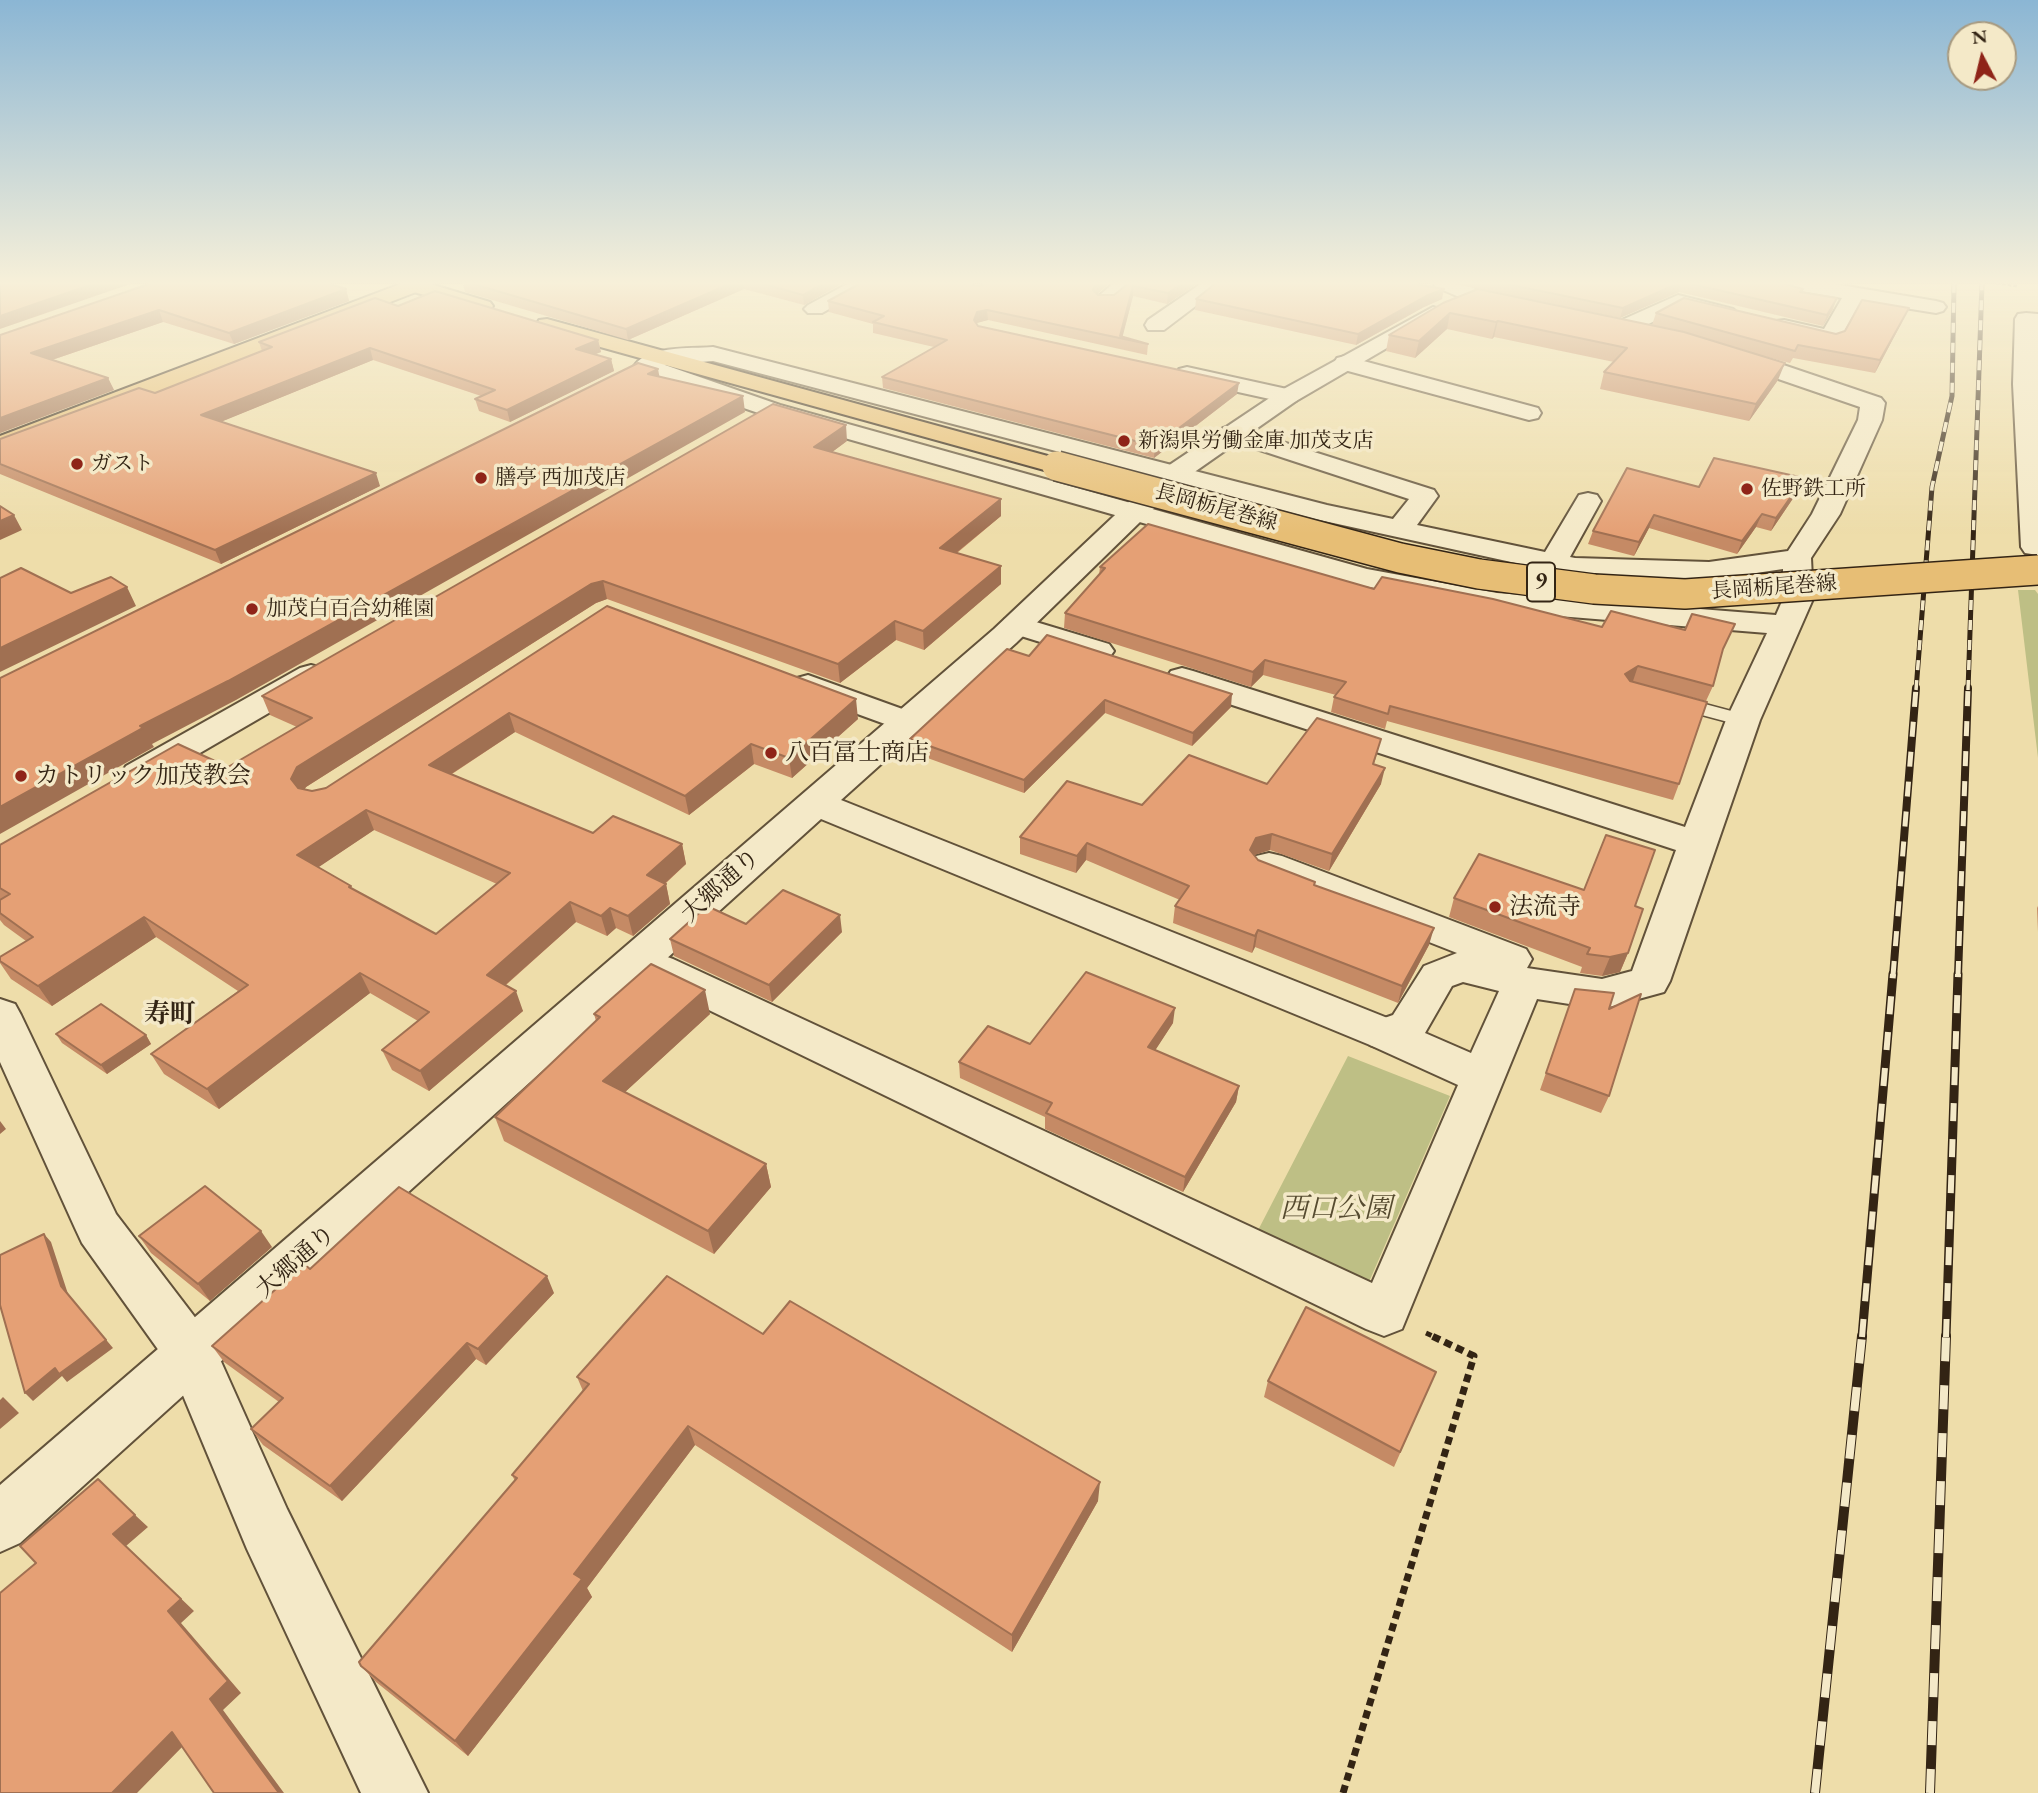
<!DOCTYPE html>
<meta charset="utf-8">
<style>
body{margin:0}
#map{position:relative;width:2038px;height:1793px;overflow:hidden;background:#eda;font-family:"EB Garamond",serif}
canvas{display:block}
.north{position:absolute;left:1947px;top:21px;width:70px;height:70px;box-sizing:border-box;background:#f4e9c8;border:2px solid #a79a80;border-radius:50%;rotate:353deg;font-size:19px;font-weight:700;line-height:28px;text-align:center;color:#332414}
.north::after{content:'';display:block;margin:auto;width:24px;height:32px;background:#8f2418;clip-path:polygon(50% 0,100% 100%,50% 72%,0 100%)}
</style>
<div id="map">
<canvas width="2038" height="1793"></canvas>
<div class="north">N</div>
</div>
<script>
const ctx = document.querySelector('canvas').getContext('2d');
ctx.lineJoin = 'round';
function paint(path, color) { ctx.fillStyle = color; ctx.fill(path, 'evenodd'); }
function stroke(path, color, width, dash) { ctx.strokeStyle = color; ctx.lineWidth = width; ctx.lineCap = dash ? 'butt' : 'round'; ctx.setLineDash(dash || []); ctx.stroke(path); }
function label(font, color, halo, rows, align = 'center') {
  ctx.font = font + ' "EB Garamond","Noto Serif JP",serif'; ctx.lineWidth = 7; ctx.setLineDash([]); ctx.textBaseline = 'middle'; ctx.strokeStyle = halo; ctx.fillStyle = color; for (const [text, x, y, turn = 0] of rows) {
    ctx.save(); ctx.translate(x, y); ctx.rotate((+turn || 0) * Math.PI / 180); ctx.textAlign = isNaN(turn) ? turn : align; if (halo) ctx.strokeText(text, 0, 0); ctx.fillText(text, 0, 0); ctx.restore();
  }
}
const green = new Path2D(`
 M2018,590H2035L2038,594V758Z
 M1348,1056L1450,1096L1365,1291L1253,1240Z`);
const pathFar2 = new Path2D(`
 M1997,283L2017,286`);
const pathFar1 = new Path2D(`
 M1426,1333L1435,1337`);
const path = new Path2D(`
 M1343,1793L1474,1356L1432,1336`);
const service = new Path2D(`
 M1675,696L1750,716L1753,720L1743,726L1668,706L1665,702L1668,698Z`);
const minor = new Path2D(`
 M849,283H875L822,313H808L804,309L808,305Z
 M1114,283H1138L1112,303H1098L1095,299Z
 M1202,283H1226L1164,330H1148L1145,325L1148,320Z
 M1779,283H1828L1936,301L1943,303L1946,307L1943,311L1936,313L1861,301L1838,342L1830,344L1776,331L1773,326L1776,321L1784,320L1824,329L1842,298L1789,289Z
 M1678,295L1733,309L1737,313L1733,317L1726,319L1680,308L1631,333H1615L1612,328L1615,323Z
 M2026,313L2038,314V555L2025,553L2021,547L2013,384L2015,319L2018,314Z
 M713,347L1327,505L1393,519L1409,499L1223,438L1220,433L1223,428L1232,426L1434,490L1438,496L1417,525L1545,552L1579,495L1588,493L1597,495L1601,501L1570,557L1575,558L1709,562L1788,551L1812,514L1858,420L1860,407L1723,360L1720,355L1723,350H1739L1881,398L1885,403L1882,420L1840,514L1811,558L1813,599L1760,720L1670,981L1664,992L1602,1009L1537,999L1402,1329L1384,1336L1366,1329L645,979L639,969L645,959L659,954L673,959L1372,1283L1458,1085L1370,1045L1364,1034L1370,1023L1393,1015L1424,966L1457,953L1256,874L1250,865L1256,856L1269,853L1282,856L1526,949L1532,959L1527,968L1602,979L1632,971L1676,850L1171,685L1166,678L1171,671L1182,668L1193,671L1685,827L1726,720L1767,633L1497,611L1364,586L764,415L637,371L634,366C648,345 690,349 713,347ZM713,361L1315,519L1575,576L1709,580L1783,569V599L1776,615L1497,593L1367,569L780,405L665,365ZM1463,982L1499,991L1471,1053L1425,1033L1452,986Z
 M1345,356L1538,408L1541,413L1538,418L1529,420L1337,368L1334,363L1337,358Z
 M1187,367L1296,391L1300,396L1296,401L1288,403L1179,379L1176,374L1179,369Z
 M1016,616L1109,644L1114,651L1109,658L1098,660L1005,631L1001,625L1005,619Z
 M311,665L322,668L327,675L322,682L150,782L138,785L126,782L121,774L126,766L300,668Z
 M808,675L919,715L924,722L919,729L907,732L797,692L792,685L797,678Z
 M0,999L15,1004L21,1015L116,1214L210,1337L287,1509L428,1793H361L247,1549L172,1369L82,1243L75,1228L0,1062Z`);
const tertiary = new Path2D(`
 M1433,283C1450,283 1472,281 1483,296L1480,300H1466L1436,287Z
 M1433,307L1440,309L1444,313L1440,317L1296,401L1183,480L1016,643L841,800L1400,1023L1406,1034L1400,1045L1385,1050L1370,1045L821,819L20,1543L0,1552V1485L994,629L1165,468L1280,391Z`);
const primary = new Path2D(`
 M406,283H427L490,302L493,306L490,310H476L407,290L404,286Z
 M547,319L1066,461L1070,466L1066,471L1057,474L1048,471L539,330L536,325L539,320Z`);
const trunk = new Path2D(`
 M403,283H432L429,287L0,453V436Z`);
const railFar3 = new Path2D(`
 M1916,690L1932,487L1952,396L1954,283
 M1968,690L1982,283`);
const railFar2 = new Path2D(`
 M1893,976L1916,688
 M1958,976L1968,688`);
const railFar1 = new Path2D(`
 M1862,1337L1893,974
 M1946,1337L1958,974`);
const rail = new Path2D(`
 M1815,1793L1862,1336
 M1930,1793L1946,1336`);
const primaryBridge = new Path2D(`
 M1057,466L1400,558L1479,574L1594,589L1685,594L2038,570`);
const wall = new Path2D(`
 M152,283L346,289L349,301L234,344L163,322L52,360L108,378L114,390L0,433V335Z
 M463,283H843L804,305L744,289L628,340L465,292Z
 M1110,283L1097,294L1098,295H1114L1129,283H1198L1167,304L1133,296L1122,337L1148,344L1147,355L988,320L976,323L978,326L1237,394L1154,458L883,388L882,377L934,347L873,333V324L829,312L828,301L972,284L980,286Z
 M1450,283H1782L1803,289L1802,293L1833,309L1823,326L1679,292L1620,318Z
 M1196,299H1442L1424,307L1356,345L1195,310Z
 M1443,303L1652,325L1656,313L1836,334L1903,320L1875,373L1793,358L1790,363L1752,353L1778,380L1749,421L1600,389L1604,372L1614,362L1494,337L1492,339L1447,329L1415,358L1386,351L1389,335Z
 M398,306L598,340L601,352L594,354L611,359L614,371L510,422L479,411L475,399L481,396L373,360L220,422L380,486L221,564L0,474V439L155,393L262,351L259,342Z
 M847,441L832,452L1001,499V516L957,553L1001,584L924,650L896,640L840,683L607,599L596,603L306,787L304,789L312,791L326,788L607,606L858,719L792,778L754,764L689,815L515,732L452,774L593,833L682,844L686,864L665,884H666L670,904L633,936L616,928L607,936L576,922L506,985L523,1011L429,1091L392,1070L382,1050L418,1021L370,993L219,1109L164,1074L151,1054L238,991L156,937L52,1006L11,979L0,963V957L26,941L4,925L0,920V845L228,767L297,727L270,715L262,696ZM374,830L497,884L436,934L352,889L351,886L318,867Z
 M1804,478L1798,491L1771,531L1756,527L1737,554L1649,528L1634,556L1588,544L1593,531L1699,487Z
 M1100,567L1374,589L1602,627L1722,654L1713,686L1706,701L1632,682L1679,784L1673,800L1387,721L1385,729L1331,712L1334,697L1336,695L1263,675L1251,687L1064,628L1065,613L1099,575Z
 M1029,656L1231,707L1192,746L1105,713L1024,793L911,752L910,739Z
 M1381,739L1374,764L1381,784L1329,871L1270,850L1254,855L1258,860L1315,882V885L1429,945L1398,1003L1255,947L1252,953L1173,923L1175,906L1180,900L1086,860L1076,873L1020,854V837L1142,805L1267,784Z
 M1584,890L1635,906L1628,953L1620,972L1602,976L1580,973L1582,967L1449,917L1454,898Z
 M2038,906V932L2037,908Z
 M746,924L842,932L772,1002L674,956L670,939Z
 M1575,989L1609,1009V1096L1601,1113L1540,1090Z
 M594,1014H710L625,1092L766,1164L771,1187L714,1254L504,1141L495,1117L596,1021Z
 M1173,1023L1155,1050L1239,1086L1236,1102L1183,1192L1045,1129V1117L960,1078L959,1062L1030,1044Z
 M56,1034L146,1035L151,1044L107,1074L62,1043Z
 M139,1236L272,1247L210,1301L151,1253Z
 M310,1269L554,1293L486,1365L476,1359L342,1501L263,1445L251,1429L279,1402L224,1362L212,1346Z
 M763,1334L1098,1501L1012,1652L695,1445L587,1588L592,1597L468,1756L376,1682L361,1666L515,1481L512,1475L583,1391L577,1377Z
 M1436,1372L1394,1467L1264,1397L1268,1381Z`);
const shadedWall = new Path2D(`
 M96,283H133L0,329V316Z
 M732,283H743L744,289L628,340L626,329Z
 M824,283H843L804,305L803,295Z
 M1098,283H1110L1093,297L1094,287Z
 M1183,283H1198L1167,304L1168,293Z
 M1679,283H1681L1679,292L1620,318L1623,308Z
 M1133,286V296L1122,339L1120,336Z
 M346,289L349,301L234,344L229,333Z
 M1444,289L1442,299L1424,307L1356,345L1358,334L1426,296Z
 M1837,298L1833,309L1823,326L1827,315Z
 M1909,308L1903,320L1875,373L1880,360Z
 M159,310L163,322L37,365L31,353Z
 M987,310L988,320L977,323L974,330V320L977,312Z
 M1450,313L1447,329L1415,358L1419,341Z
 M1498,321L1494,337L1492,339L1496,322Z
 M598,340L601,352L579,361L576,349Z
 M370,348L373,360L206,428L201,415Z
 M611,359L614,371L510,422L507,410Z
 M1785,363L1778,380L1749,421L1756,404Z
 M658,369L661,385L648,374Z
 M108,378L114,390L0,433V418Z
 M1239,383L1237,394L1154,458L1155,446Z
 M743,396L745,412L236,700L152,744L154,747L0,834V807L140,726Z
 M846,425L847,441L816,464L814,447Z
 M376,473L380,486L221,564L215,550Z
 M1804,478L1798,491L1771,531L1776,518Z
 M1001,499V516L940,566V548Z
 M1762,514L1756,527L1737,554L1742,541Z
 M14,515L22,530L0,540V521Z
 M1654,515L1649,528L1634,556L1639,542Z
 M1001,566V584L924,650L923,631Z
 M603,581L607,599L596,603L306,787L300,798L291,779L297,767L591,584Z
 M127,587L136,606L0,672V648Z
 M895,621L896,640L840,683L838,664Z
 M1265,660L1263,675L1251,687L1253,672Z
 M1638,666L1633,681L1619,690L1625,674Z
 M1232,694L1231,707L1192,746L1193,733Z
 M856,699L858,719L792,778L789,758Z
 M1105,700V713L1024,793V780Z
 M509,713L515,732L436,784L429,765Z
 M751,744L754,764L689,815L685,796Z
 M1385,768L1381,784L1329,871L1332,854Z
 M366,810L374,830L307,875L297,855Z
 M1272,834L1270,850L1254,855L1250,850L1256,838Z
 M1087,843L1086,860L1076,873L1077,856Z
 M682,844L686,864L652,895L647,875Z
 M666,884L670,904L633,936L628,916Z
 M570,902L576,922L494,995L487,975Z
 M610,908L616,928L607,936L601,916Z
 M840,915L842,932L772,1002L769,985Z
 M144,917L156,937L52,1006L38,986Z
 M1434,928L1429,945L1398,1003L1402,986Z
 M1258,930L1255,947L1252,953L1255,936Z
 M1628,953L1620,972L1602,976L1610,957Z
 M360,973L370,993L219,1109L207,1089Z
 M705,990L710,1014L611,1105L603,1081Z
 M516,991L523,1011L429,1091L420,1071Z
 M1175,1008L1173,1023L1147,1063L1148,1047Z
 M146,1035L151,1044L107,1074L101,1065Z
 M1239,1086L1236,1102L1183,1192L1185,1177Z
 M0,1121L6,1129L0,1134Z
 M766,1164L771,1187L714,1254L708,1231Z
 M261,1231L272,1247L210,1301L198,1284Z
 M44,1234L51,1242L68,1294L113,1348L67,1382L62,1376L33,1401L25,1393L55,1368L61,1286Z
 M547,1276L554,1293L486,1365L478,1349Z
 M467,1343L476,1359L342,1501L330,1486Z
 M3,1397L19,1413L0,1429V1400Z
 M688,1426L695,1445L587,1588L592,1597L468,1756L455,1741L574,1574Z
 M1100,1482L1098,1501L1012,1652V1635Z
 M135,1515L148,1527L126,1546L194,1611L181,1623L241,1693L223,1710L284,1793H279L210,1699L113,1534Z
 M172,1732L186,1743L137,1793H112Z`);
const building = new Path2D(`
 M0,283H96L0,316Z
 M152,283H326L346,289L229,333L159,310L31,353L108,378L0,418V335Z
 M470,283H732L626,329Z
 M760,283H824L803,295Z
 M861,283H971L972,285L980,286L987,283H1098L1094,287L1093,290L1098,295H1114L1129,283H1183L1168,293L1133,286L1120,336L1148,344L987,310L977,312L974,320L978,326L1239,383L1155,446L882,377L947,340L873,322L884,316L828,301Z
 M1216,283H1410L1444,289L1426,296L1358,334L1196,299Z
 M1502,283H1679L1623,308Z
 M1687,283H1782L1803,289L1800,292L1837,298L1827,315Z
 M1478,289L1684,332L1785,363L1756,404L1604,372L1627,348L1498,321L1496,322L1450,313L1419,341L1389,335L1443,303Z
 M435,291L598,340L576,349L611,359L507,410L475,399L495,390L370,348L201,415L376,473L215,550L0,464V439L139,388L155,393L272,347L259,342L375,298L398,306Z
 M1684,298L1836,334L1845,331L1862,300L1909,308L1880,360L1798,345L1795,351L1656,313Z
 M638,363L658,369L648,374L743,396L228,681L140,726L143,728L0,807V678Z
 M773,404L846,425L814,447L1001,499L940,548L1001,566L923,631L895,621L838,664L603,581L591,584L297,767L291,779L298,788L312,791L326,788L607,606L856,699L789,758L751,744L685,796L509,713L429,765L593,833L613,816L682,844L647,875L666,884L628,916L610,908L601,916L570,902L487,975L516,991L420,1071L382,1050L429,1012L360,973L207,1089L151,1054L248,985L144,917L38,986L0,961V957L33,937L0,913V900L10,894L0,888V845L178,744L228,767L312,718L262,696ZM366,810L510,873L436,934L349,887L351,886L297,855Z
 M1714,458L1804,478L1776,518L1762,514L1742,541L1654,515L1639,542L1593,531L1627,468L1699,487Z
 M0,506L14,515L0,521Z
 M1148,524L1374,589L1382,577L1493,599L1602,627L1611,611L1685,630L1692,614L1735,624L1723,649L1713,686L1638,666L1625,674L1630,681L1707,702L1679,784L1390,706L1388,714L1334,697L1346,682L1265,660L1253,672L1065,613L1105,568L1100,567Z
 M21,568L71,593L111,577L127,587L0,648V578Z
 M1047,635L1232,694L1193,733L1105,700L1024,780L910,739L1007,649L1029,656Z
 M1317,718L1381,739L1373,764L1385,768L1332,854L1272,834L1256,838L1250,850L1258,860L1315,882L1314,885L1434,928L1402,986L1258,930L1255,936L1175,906L1189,886L1087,843L1077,856L1020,837L1067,781L1142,805L1189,755L1267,784Z
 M1606,835L1655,850L1635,906L1643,909L1628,953L1610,957L1587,954L1590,948L1454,898L1479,854L1584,890Z
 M783,890L840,915L769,985L670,939L707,906L746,924Z
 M651,964L705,990L603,1081L766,1164L708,1231L495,1117L600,1017L594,1014Z
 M1086,972L1175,1008L1148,1047L1239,1086L1185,1177L1046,1113L1052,1103L959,1062L988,1026L1030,1044Z
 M1575,989L1614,993L1609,1009L1641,994L1609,1096L1546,1073Z
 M101,1004L146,1035L101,1065L56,1034Z
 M205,1186L261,1231L198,1284L139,1236Z
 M399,1187L547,1276L478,1349L467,1343L330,1486L251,1429L283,1398L212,1346L304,1264L310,1269Z
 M44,1234L61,1286L106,1340L59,1374L55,1368L25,1393L0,1305V1255Z
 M667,1276L763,1334L790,1301L1100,1482L1012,1635L688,1426L574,1574L582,1579L455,1741L361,1666L359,1662L517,1478L512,1475L589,1384L577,1377Z
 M1306,1307L1436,1372L1400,1452L1268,1381Z
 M98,1479L135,1515L113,1534L181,1599L168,1611L228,1681L210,1699L279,1793H214L172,1732L112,1793H0V1593L36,1563L20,1546Z`);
const markers = [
 [1124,441,7,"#8f2418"],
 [77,464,7,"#8f2418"],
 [481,478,7,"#8f2418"],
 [1747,489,7,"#8f2418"],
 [252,609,7,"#8f2418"],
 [771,753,7,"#8f2418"],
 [21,776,7,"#8f2418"],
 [1495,907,7,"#8f2418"]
];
const farPoinames = [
 ["新潟県労働金庫 加茂支店",1138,441],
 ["ガスト",91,464],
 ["膳亭 西加茂店",495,478],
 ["佐野鉄工所",1761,489],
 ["加茂白百合幼稚園",266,609]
];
const farStreetnames = [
 ["長岡栃尾巻線",1216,508,15],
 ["長岡栃尾巻線",1774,588,-4]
];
const shields = [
 [1541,582,28]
];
const shieldNames = [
 ["9",1541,582]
];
const poiNames = [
 ["八百冨士商店",785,753],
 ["カトリック加茂教会",35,776],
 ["法流寺",1509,907]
];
const streetNames = [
 ["大郷通り",721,886,-42],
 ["大郷通り",296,1262,-41]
];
const neighbourhoodNames = [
 ["寿町",170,1015]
];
const nearParknames = [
 ["西口公園",1336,1209]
];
paint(green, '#bebf85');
stroke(service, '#62523a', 3);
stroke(minor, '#62523a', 4);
stroke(tertiary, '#62523a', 4);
stroke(primary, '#332414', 4);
stroke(trunk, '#332414', 4);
stroke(pathFar2, '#332414', 2.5, [3.5, 2]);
stroke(pathFar1, '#332414', 5, [6, 4.5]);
stroke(path, '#332414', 7, [8, 5]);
paint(service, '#f4e9c8');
paint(minor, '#f4e9c8');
paint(tertiary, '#f4e9c8');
paint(primary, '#e7be75');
paint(trunk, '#e7be75');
stroke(railFar3, '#332414', 5);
stroke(railFar2, '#332414', 8);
stroke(railFar1, '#332414', 9);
stroke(rail, '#332414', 10);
stroke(railFar3, '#f4e9c8', 3.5, [10]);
stroke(railFar2, '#f4e9c8', 5, [15]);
stroke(railFar1, '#f4e9c8', 6, [18]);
stroke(rail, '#f4e9c8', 8, [24]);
stroke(primaryBridge, '#332414', 32, []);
stroke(primaryBridge, '#e7be75', 29);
paint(wall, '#c58a65');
paint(shadedWall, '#a07052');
paint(building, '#e5a075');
stroke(building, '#a07052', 2);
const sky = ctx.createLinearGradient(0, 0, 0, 534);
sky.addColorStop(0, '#8bb6d4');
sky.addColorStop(0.53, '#f7f0d9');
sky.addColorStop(1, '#f7f0d900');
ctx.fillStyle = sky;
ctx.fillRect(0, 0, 2038, 534);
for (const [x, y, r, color] of markers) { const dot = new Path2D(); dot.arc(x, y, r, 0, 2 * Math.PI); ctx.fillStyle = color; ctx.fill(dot); stroke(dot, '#f4e9c8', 2.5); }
label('21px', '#332414', '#f4e9c8', farPoinames, 'left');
label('21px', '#332414', '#f4e9c8', farStreetnames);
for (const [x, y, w] of shields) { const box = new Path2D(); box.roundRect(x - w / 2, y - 19.5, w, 39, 5); ctx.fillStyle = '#f4e9c8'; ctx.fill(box); stroke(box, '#332414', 2); }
label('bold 23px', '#332414', null, shieldNames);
label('24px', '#332414', '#f4e9c8', poiNames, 'left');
label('24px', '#332414', '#f4e9c8', streetNames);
label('bold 26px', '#332414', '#f4e9c8', neighbourhoodNames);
label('italic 28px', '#564b30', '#f4e9c8', nearParknames);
</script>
